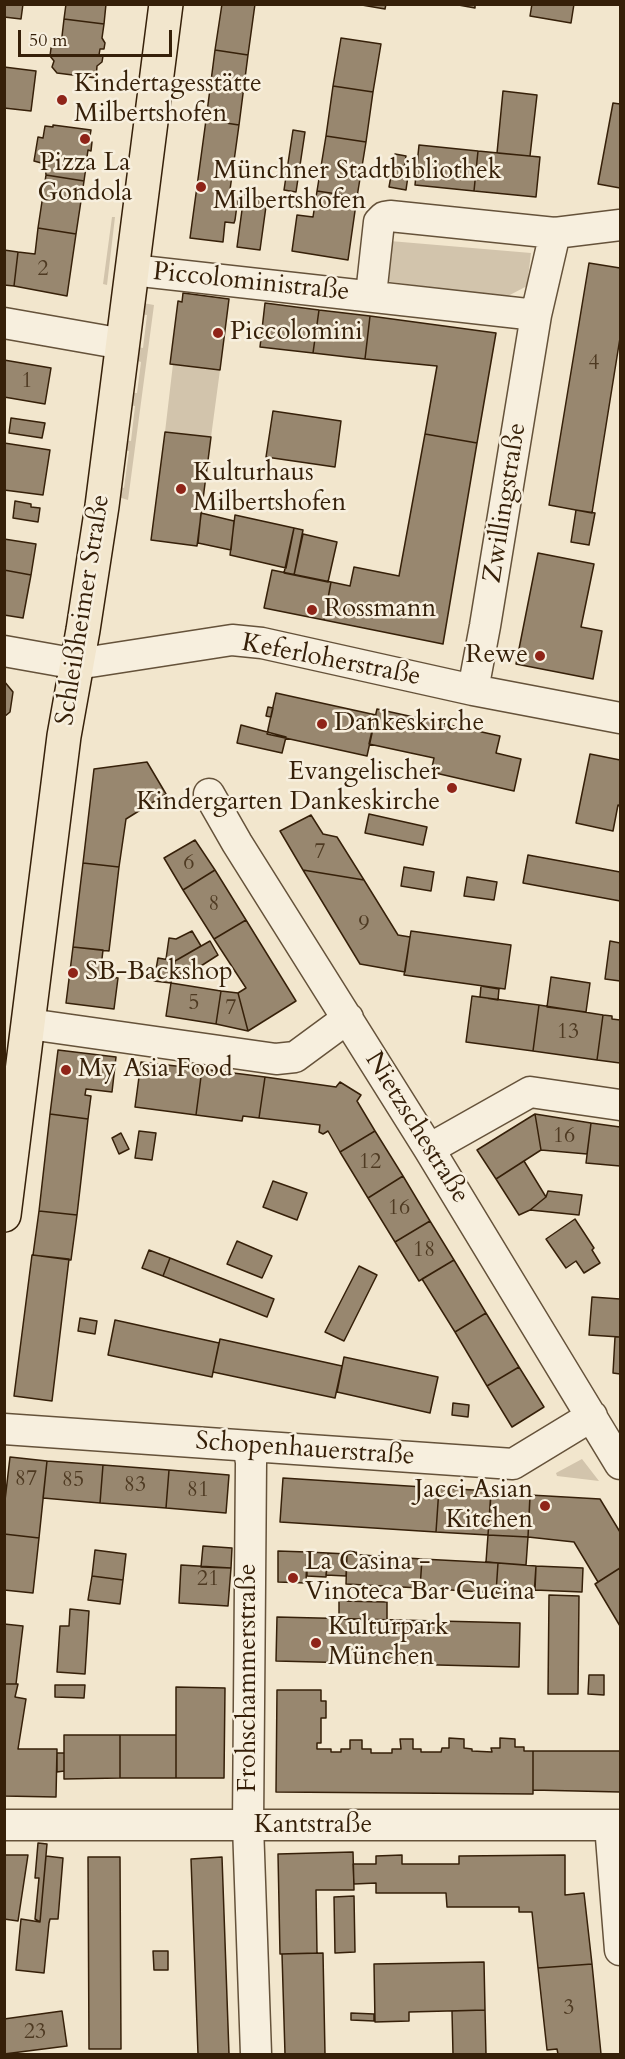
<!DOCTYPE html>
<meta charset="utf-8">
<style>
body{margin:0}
#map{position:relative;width:625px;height:2059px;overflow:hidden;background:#f2e6cd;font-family:Cardo,serif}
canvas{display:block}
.frame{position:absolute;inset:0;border:6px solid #362009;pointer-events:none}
.scale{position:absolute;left:18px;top:30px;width:154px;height:27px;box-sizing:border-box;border:3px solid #362009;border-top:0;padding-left:8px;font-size:18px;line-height:21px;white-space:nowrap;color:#362009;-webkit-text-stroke:4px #f7efde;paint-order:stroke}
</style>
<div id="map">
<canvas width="625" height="2059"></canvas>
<div class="frame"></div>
<div class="scale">50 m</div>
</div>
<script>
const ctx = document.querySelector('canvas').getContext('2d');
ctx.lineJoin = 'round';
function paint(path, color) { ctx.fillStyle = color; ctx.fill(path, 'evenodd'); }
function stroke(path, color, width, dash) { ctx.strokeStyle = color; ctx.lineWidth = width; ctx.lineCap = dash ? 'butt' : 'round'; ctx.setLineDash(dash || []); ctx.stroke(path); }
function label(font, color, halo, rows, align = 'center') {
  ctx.font = font + ' Cardo,serif'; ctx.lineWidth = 5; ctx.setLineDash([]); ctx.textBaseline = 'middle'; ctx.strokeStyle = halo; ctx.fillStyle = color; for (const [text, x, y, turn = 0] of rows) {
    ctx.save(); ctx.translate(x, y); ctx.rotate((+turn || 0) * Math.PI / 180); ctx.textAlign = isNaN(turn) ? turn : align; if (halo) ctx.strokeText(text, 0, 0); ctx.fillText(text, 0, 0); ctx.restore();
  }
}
const green = new Path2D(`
 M112,217H115L107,285L103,284Z
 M390,241L531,253L527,286L506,297L384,281Z
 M143,303L154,305L128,500L115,496L116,486L124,488L129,451L123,450L124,440L131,441L135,406L128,405L130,393H137L141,362L135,360L137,347L143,348L147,315L141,314Z
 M173,364L220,370L211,437L165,432Z
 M582,1459L599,1481L557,1476L556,1473Z`);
const building = new Path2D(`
 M4,4H23L21,19L4,17Z
 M66,4H106L104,24L64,19Z
 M222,4H255L248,55L215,50Z
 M356,4H386L385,9Z
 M453,4H475V8Z
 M532,4H574L571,23L530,16Z
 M64,19L104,24L102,38L105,43L104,49H100L99,55L103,56L102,62L97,66L96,78L57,73L52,67L54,61L50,56L51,48L56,45H61Z
 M341,38L381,44L373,92L333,86Z
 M215,50L248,55L239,125L206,120Z
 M4,67L36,71L31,111L4,108Z
 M333,86L373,92L366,142L326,136Z
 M503,91L537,95L530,156L497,153Z
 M613,103L620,104V188L598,184Z
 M206,120L239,125L229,197L238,198L235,220L234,223L225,222L223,242L190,238Z
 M53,125L91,130L89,142H92L91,151L88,150L87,157H90L88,167H86L84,181L46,175L45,164L34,161L38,137L43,138L45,126L53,127Z
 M293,130L305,132L296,192L284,190Z
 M326,136L366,142L357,197L317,191Z
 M419,145L478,151L474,191L415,185Z
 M478,151L540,157L536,197L474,191Z
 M395,154L406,156L404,168L409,169L406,190L389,187Z
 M46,175L84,181L76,234L38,228Z
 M317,191L357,197L348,260L292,251L297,215L313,217Z
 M244,195L267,199L260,250L237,247Z
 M38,228L76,234L67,296L14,286L18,252L35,254Z
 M4,250L18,252L14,286L4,285Z
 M589,263L620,268V338L592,513L549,505Z
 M183,293L229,299L220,370L170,364L178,301L182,302Z
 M265,303L319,310L313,353L260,347Z
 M319,310L370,316L365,359L313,353Z
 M370,316L496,333L477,443L425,434L437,366L365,359Z
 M4,360L51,368L45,404L4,397Z
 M273,411L341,421L335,467L266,457Z
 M11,418L45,423L42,438L9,433Z
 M165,432L211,437L197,546L151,540Z
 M425,434L477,443L443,644L324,620L331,582L350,586L354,567L399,576Z
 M4,443L50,450L43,495L4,490Z
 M15,501L31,504V507L40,508L38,522L13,518Z
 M576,510L595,513L589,545L571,542Z
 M201,513L234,521L231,550L198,543Z
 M235,515L294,528L286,568L230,555Z
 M294,528L303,530L294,575L284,573Z
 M303,534L337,542L328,582L294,575Z
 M4,539L36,544L31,575L4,570Z
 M538,553L594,564L581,627L602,631L593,679L516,664Z
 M4,570L31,575L23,618L4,615Z
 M272,570L331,582L324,620L264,608Z
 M4,681L13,692L10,712L4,717Z
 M276,693L376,715L367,756L267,734Z
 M268,707L273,708L271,717L266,716Z
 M377,709L500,736L496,753L521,759L514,791L431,772L434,758L369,744Z
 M241,725L286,737L282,753L237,743Z
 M590,754L620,760V806L618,805L613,831L576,823Z
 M147,762L166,794L126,819L119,867L83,863L94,769Z
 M369,814L427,827L423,845L365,833Z
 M311,815L323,834L337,837L364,880L303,870L280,831Z
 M195,840L215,870L183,890L164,858Z
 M528,855L620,872V901L523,883Z
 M83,863L119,867L109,951L73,947Z
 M404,867L434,872L431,891L401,886Z
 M215,870L246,920L214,939L183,890Z
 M303,870L364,880L398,935L410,937L405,972L360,964Z
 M467,877L497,882L494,900L464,896Z
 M246,920L296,1001L248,1031L238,993L246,988L214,939Z
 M192,931L201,946L175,961L166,959L169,938L176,939Z
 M411,931L511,945L505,989L404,975Z
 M210,941L218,955L190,973L173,975L175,961Z
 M610,941L620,943V981L605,979Z
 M73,947L103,950L100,976L118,978L114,1009L66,1003Z
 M158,958L175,961L171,983L154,981Z
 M551,977L590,983L586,1012L547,1007Z
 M171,983L221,991L216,1024L166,1016Z
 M481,986L499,989L498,1000L480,997Z
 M221,991L238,993L248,1031L216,1024Z
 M472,996L539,1005L533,1051L466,1042Z
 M539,1005L603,1015L597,1060L533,1051Z
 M603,1015L612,1016V1019L620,1020V1063L597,1060Z
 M58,1050L116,1057L112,1092L86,1089L85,1095L91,1096L88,1119L50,1114Z
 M141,1062L202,1069L196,1115L135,1107Z
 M202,1069L265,1077L259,1118L243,1116L242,1121L196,1115Z
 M265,1077L336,1087L340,1082L361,1095L357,1101L375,1131L340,1152L328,1131L323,1134L319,1132L320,1125L259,1118Z
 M50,1114L88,1119L77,1215L39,1211Z
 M535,1114L591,1123L587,1154L541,1150Z
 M535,1114L541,1150L496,1179L477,1150Z
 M591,1123L620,1127V1166L586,1163Z
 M139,1131L156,1133L152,1160L135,1158Z
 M375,1131L403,1176L368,1198L340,1152Z
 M121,1133L129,1149L119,1154L112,1138Z
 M524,1161L546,1197L530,1210L519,1215L496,1179Z
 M403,1176L430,1221L395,1242L368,1198Z
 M273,1181L307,1193L297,1220L263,1207Z
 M548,1191L582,1195L579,1215L530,1210L546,1197Z
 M39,1211L77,1215L71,1260L33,1255Z
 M575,1219L594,1248L592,1250L600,1263L584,1273L576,1261L566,1268L546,1239Z
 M430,1221L454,1260L419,1281L395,1242Z
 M237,1241L272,1256L262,1278L227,1264Z
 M149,1250L170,1258L163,1276L142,1268Z
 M32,1255L69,1259L52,1401L14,1396Z
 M170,1258L274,1299L267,1317L163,1276Z
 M454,1260L486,1313L455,1332L422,1279Z
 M359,1266L377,1275L344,1341L325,1332Z
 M592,1297L620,1299V1337L589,1335Z
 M486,1313L519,1367L487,1386L455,1332Z
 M80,1318L97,1321L95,1334L78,1331Z
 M115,1320L219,1343L212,1377L108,1355Z
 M615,1337H620V1374L613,1373Z
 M220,1339L342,1366L335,1398L213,1372Z
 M344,1357L438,1377L430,1413L337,1392Z
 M519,1367L544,1407L512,1427L487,1386Z
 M453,1403L469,1405L468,1417L452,1415Z
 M10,1457L47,1461L39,1538L4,1534V1509Z
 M47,1461L103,1465L100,1503L43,1498Z
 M103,1465L169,1470L166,1508L100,1503Z
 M169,1470L229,1475L226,1513L166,1508Z
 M283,1478L439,1488L436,1532L280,1522Z
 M439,1488L491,1491L488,1535L436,1532Z
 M491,1494L530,1497L528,1537L488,1535Z
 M530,1495L600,1499L620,1532V1568L598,1582L574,1542L528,1537Z
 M4,1534L39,1538L33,1593L4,1590Z
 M488,1535L528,1537L526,1565L486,1562Z
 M203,1546L232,1548L231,1568L201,1567Z
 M95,1550L126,1554L123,1580L92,1576Z
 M278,1551L307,1552L306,1583L278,1582Z
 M307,1552L328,1553L326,1577L307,1576Z
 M328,1553L347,1554L346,1576L326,1575Z
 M347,1554L422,1559L420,1588L346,1584Z
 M422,1559L498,1563L496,1593L420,1588Z
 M498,1563L536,1566L534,1595L496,1593Z
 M181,1565L231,1568L228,1606L179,1603Z
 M536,1566L583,1568L582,1592L535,1590Z
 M620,1568V1626L595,1584Z
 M92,1576L123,1580L120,1604L88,1600Z
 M549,1595L579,1596L578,1694H548Z
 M339,1601L387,1602V1620L339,1619Z
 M70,1609L89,1611L85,1674L57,1672L60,1626H69Z
 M277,1617L520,1623L519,1667L276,1661Z
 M4,1624L23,1626L16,1684H4Z
 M589,1675H604V1695L588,1694Z
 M4,1684H18L15,1697L26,1699L18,1749H57L56,1797L4,1796Z
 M55,1685H85L84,1698L55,1697Z
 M176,1687L225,1688L224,1778H176Z
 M277,1690H321V1701H326V1718H321V1743H317V1749H331V1752H341V1749H350V1740H362V1749H371V1753H392V1749H401L400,1739H413V1749H421V1752H441L442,1748H449V1738L464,1739V1748L472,1749V1751L492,1752L491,1748H500V1738L515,1739V1747H524V1751H533V1794L276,1792Z
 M64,1735H120V1778L64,1779Z
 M120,1735H176V1778H120Z
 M533,1751H620V1792L533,1790Z
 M57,1753H64V1771L57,1772Z
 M38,1843L47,1844L40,1922L35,1919L39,1878H35Z
 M353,1852L354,1890H316L317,1953L280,1954L278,1854Z
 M4,1855H28L18,1921L4,1919Z
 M402,1855V1864H459V1856L565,1855V1895L584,1893L592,1964L538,1968L532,1912H519V1907H447L446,1893H376V1883L354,1884L353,1864H376V1856Z
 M46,1856L63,1858L58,1919H50L49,1923L44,1973L16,1970L21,1919L40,1922Z
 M88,1857H120L121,2049H89Z
 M222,1857L229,2054H198L191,1859Z
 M354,1896L355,1952L335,1953L334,1897Z
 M153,1951H168V1970H154Z
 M323,1953L325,2054H285L282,1954Z
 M484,1962L485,2010L409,2012V2021L375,2022L374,1964Z
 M592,1964L601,2054H558L557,2049L547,2050L538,1968Z
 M485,2010L486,2054H453L452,2011Z
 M62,2011L67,2046L4,2054V2019Z
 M351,2013L374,2014V2021L351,2020Z`);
const minor = new Path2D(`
 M132,270L536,315L555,233
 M371,295L379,222L384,217L390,216L555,233L620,225
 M4,323L123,344
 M4,651L77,664L232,640L262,643L473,690L620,718
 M473,690L485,626L536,315
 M209,794L237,843L429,1149L620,1464
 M29,1024L276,1059L295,1057L348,1018
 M429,1149L530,1092L620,1105
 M4,1429L513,1464L592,1416
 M248,1446L251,1462L248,1825L256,2054
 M4,1825H620
 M610,1825L620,1950`);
const major = new Path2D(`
 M4,1215L64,736L83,630L102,506L166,4`);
const markers = [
 [62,100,6,"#8f2418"],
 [85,139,6,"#8f2418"],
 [201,187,6,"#8f2418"],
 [218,333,6,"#8f2418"],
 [181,489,6,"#8f2418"],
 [312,610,6,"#8f2418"],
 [540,656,6,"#8f2418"],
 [322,724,6,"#8f2418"],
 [452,788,6,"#8f2418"],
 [73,973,6,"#8f2418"],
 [66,1070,6,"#8f2418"],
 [545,1506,6,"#8f2418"],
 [293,1578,6,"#8f2418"],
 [316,1643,6,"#8f2418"]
];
const numberNames = [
 ["2",43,270],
 ["4",594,364],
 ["1",27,382],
 ["7",320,853],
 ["6",189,864],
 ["8",214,905],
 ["9",364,925],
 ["5",194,1004],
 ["7",231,1009],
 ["13",568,1033],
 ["16",564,1137],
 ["12",370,1163],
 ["16",399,1209],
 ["18",424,1251],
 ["87",26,1480],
 ["85",73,1481],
 ["83",135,1486],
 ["81",198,1491],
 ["21",208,1580],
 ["3",569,2009],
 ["23",35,2033]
];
const poiNames = [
 ["Kindertagesstätte",74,85],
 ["Milbertshofen",74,115],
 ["Pizza La",85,164,"center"],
 ["Gondola",85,194,"center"],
 ["Münchner Stadtbibliothek",213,172],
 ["Milbertshofen",213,202],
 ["Piccolomini",230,333],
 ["Kulturhaus",193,474],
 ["Milbertshofen",193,504],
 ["Rossmann",324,610],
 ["Rewe",528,656,"right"],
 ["Dankeskirche",334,724],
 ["Evangelischer",440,773,"right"],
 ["Kindergarten Dankeskirche",440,803,"right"],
 ["SB-Backshop",85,973],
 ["My Asia Food",78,1070],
 ["Jacci Asian",533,1491,"right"],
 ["Kitchen",533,1521,"right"],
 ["La Casina -",305,1563],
 ["Vinoteca Bar Cucina",305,1593],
 ["Kulturpark",328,1628],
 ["München",328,1658]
];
const streetNames = [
 ["Piccoloministraße",251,283,6],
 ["Zwillingstraße",506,503,-81],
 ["Schleißheimer Straße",84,610,-81],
 ["Keferloherstraße",331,661,11],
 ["Nietzschestraße",416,1128,58],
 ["Schopenhauerstraße",305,1450,4],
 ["Frohschammerstraße",249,1678,-90],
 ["Kantstraße",313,1826]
];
paint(green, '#d2c4ac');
paint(building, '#98876f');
stroke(building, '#362009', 1.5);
stroke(minor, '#65523a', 33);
stroke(major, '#362009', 36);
stroke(minor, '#f7efde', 30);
stroke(major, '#f2e6cd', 33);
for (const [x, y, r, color] of markers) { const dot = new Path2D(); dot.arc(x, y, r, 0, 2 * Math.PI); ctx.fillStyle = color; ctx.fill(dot); stroke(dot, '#f7efde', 2); }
label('22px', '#4e3a22', null, numberNames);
label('26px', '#362009', '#f7efde', poiNames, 'left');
label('26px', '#362009', '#f7efde', streetNames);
</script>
